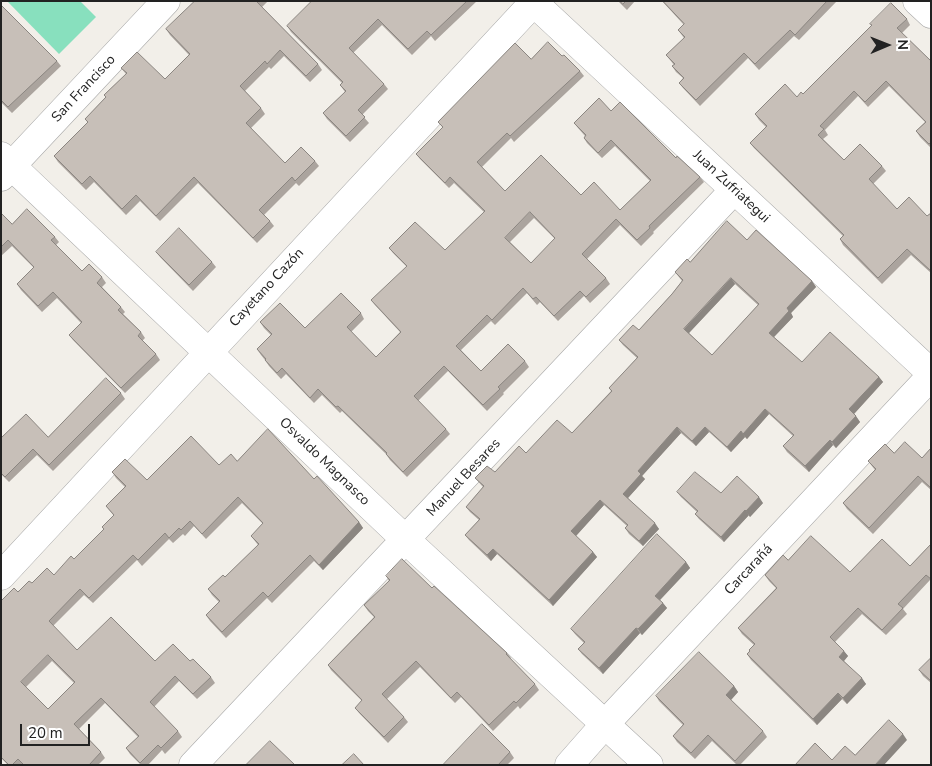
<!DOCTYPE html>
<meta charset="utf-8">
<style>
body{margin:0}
#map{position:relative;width:932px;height:766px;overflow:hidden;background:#f2efe9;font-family:"Nunito Sans",sans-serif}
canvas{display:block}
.frame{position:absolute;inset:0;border:2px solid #222;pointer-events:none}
.north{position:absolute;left:862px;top:20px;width:50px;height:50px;-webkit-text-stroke:4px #fff;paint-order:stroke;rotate:89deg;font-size:14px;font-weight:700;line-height:20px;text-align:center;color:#222}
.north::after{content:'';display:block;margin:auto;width:18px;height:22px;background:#222;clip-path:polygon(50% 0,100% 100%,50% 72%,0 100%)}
.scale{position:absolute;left:20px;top:724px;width:70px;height:22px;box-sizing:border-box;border:2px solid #222;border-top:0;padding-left:6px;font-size:15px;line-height:18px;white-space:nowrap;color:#222;-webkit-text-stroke:4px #fff;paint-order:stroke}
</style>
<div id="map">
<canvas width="932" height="766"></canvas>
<div class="frame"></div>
<div class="north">N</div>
<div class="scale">20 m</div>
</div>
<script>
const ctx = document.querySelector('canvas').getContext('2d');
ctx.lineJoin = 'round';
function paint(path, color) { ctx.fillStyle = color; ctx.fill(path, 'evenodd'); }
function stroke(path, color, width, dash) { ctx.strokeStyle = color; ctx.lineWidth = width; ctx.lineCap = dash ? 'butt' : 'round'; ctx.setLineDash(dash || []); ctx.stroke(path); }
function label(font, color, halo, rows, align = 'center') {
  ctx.font = font + ' "Nunito Sans",sans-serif'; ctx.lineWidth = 4.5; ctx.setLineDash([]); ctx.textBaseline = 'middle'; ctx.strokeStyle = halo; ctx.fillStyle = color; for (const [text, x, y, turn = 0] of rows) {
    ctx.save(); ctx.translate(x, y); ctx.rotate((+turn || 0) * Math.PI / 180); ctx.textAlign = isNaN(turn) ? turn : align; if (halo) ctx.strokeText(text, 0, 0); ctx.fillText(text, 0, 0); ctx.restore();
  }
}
const pitch = new Path2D(`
 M7,1H80L96,17L59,54Z`);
const street = new Path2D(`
 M532,1L931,373
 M917,1L931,14
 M1,156L406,540L649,765
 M1,177L166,1
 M1,576L535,1
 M193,765L734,190
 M569,765L605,724L931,376`);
const wall = new Path2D(`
 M195,1H268L262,7L318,64L322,70L310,82L284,56L271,69L269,67L245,91L261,108L265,114L251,128L285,163L315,161L319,166L299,186L296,183L264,215L270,221L274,226L257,243L198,183L160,221L140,201L126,215L94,182L86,190L58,162L54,156L88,123L85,119L106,97L104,95L126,74L121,68L165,79L189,55L170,35L166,29Z
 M312,1H477L435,41L431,36L412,55L382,25L353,53L384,84L388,89L362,115L369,123L350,142L327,119L323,113L345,92L340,85L342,83L291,32L287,26Z
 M618,1H635L627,10Z
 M662,1H837L799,40L794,36L759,70L748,58L700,106L683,88L679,83L683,78L676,72L672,66L674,65L666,55L684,38L678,30L684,25Z
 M1,5L57,61L61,66L12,113L1,102Z
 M907,19L910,25L902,33L931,61V148L920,137L916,131L925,122L889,86L868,107L858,96L825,130L828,135L823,139L844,160L882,166L886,171L873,184L897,209L927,216L931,213V273L911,255L882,284L843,245L840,239L843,236L754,148L750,143L766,127L759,120L755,114L803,94Z
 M562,56L580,71L584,76L514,142L511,138L482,167L505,191L581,195L620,210L650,181L615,146L602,158L587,143L584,138L585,136L578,128L574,123L611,111L676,158L700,177L704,182L653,232L654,233L641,246L620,225L587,259L606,278L610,284L590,303L584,296L558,321L540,302L537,305L527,293L495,325L491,321L461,350L481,371L525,361L529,367L503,393L504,394L487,411L448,371L418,401L446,429L450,434L407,477L390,460L386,454L342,411L340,413L322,395L314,403L286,374L281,379L269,366L265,360L261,355L257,349L271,335L264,328L260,322L305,328L361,313L364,319L351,332L376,357L400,332L375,305L371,300L407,267L393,253L389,248L445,250L484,212L454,183L449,188L420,159L416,154L443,128L438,122L531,59ZM534,218L555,239L531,263L510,242Z
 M1,213L12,224L55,237L59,242L56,245L82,271L102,277L106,283L102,287L121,307L125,312L123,314L141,332L145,338L142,341L156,354L160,360L125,393L73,340L69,335L81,323L57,298L42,312L21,290L17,284L34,268L12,246L1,256Z
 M747,240L812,281L816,287L791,313L793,317L774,337L802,362L879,377L883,382L854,414L860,422L836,448L833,445L809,472L787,452L783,446L793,436L769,414L747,439L745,437L731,452L709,432L696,446L681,433L642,476L645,479L628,498L659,529L643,546L629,534L625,528L627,526L604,505L576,536L593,552L597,557L553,606L497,554L491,561L469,540L465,535L479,520L470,512L466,507L483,487L475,478L495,472L526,453L572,433L611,391L609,388L637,358L623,345L619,340L639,330L672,294L682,281L675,272L690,262ZM735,284L758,305L712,355L689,333Z
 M156,252L212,262L216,267L193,291L160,257Z
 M121,393L125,399L53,471L37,455L9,482L1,474V438L48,437Z
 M931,448V490L922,482L873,534L847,509L843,503L875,470L868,461L894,453L922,458Z
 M237,461L314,479L359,522L363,528L323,570L314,561L272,603L267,598L226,638L210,621L206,615L219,602L212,595L208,589L225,577L258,545L251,536L263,524L242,503L206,539L194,526L185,536L183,534L173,543L169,539L142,566L137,560L93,603L84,595L53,626L77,650L155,661H190L211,677L215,683L197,699L179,681L154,707L178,731L182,737L165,754L162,750L148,765H141L130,754L126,748L138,737L105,703L79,729L101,752L105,758L98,765H8L1,758V601L32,583L54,575L74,559L104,530L102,527L114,516L106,506L125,487L116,478L112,472L147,480L219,465ZM52,661L74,683L48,709L26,687Z
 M677,492L721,493L763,503L750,517L749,515L724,542L699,519L695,514L697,512L681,497Z
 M931,544V581L930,580L903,609L907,614L886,635L862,614L835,642L848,656L844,661L866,684L847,704L842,699L817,725L751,660L747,654L754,645L742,634L738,628L776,588L769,581L765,575L788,560L850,572L910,566Z
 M686,562L690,568L660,600L667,608L642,635L640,633L603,674L582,654L578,649L584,643L575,634L571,629Z
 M386,576L432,588L507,653L511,658L510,659L535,684L539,690L520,709L518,706L493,731L461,697L455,703L420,667L387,699L404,717L408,722L388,743L359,713L355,708L362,701L331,670L328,665L374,617L368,611L364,605L389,581Z
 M931,658V683L923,676L919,670Z
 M734,686L738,692L731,700L763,731L767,737L740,765H737L712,741L695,759L677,742L673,736L683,725L659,701L656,696Z
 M510,752L514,758L507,765H443Z`);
const shadedWall = new Path2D(`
 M731,278L735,284L688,334L684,329Z
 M812,281L816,287L791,313L793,317L773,338L769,333L787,308Z
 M879,377L883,382L853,415L849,409Z
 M765,409L769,414L747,439L743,434Z
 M856,416L860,422L836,448L832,442Z
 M677,427L681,433L642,476L645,479L627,499L623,494L638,471Z
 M705,427L709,432L696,446L692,441Z
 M741,431L745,437L731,452L727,447Z
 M830,440L833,445L809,472L805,466Z
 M759,497L763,503L750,517L746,511Z
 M600,500L604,505L575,537L571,531Z
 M745,510L749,515L724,542L721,537Z
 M359,522L363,528L323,570L319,565Z
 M655,523L659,529L643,546L639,541Z
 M493,549L497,554L491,561L487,555Z
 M593,552L597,557L553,606L549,600Z
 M686,562L690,568L659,601L655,596Z
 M663,603L667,608L642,635L638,629Z
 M636,628L640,633L603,674L599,668Z
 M844,651L848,656L843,662L839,657Z
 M862,678L866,684L847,704L843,698Z
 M734,686L738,692L730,701L726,695Z
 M838,693L842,699L817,725L813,719Z
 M903,734L907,740L884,765H875Z`);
const building = new Path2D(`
 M195,1H258L257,2L318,64L306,76L280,50L267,64L265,61L240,86L261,108L246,123L285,163L301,147L315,161L295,181L292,177L259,210L270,221L253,238L194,177L156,216L136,195L122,209L90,176L82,184L54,156L88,122L85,119L106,97L104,95L127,73L121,68L137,52L165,79L190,54L166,29Z
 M312,1H467L431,35L427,31L408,49L378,19L349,48L384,84L358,110L365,117L346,136L323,113L346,91L340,85L343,82L287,26Z
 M620,1H626L623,4Z
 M663,1H827L795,35L790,30L755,64L744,53L696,100L679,83L684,78L672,66L675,64L666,55L685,37L678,30L684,24Z
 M891,3L907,19L897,28L931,61V142L929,144L916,131L926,122L886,81L865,102L854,91L820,126L824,129L818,135L844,160L860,144L882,166L869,179L897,209L909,197L927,216L931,213V271L907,249L878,278L840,239L844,235L750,143L767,126L755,114L785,84L797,97L801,92L803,94L872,25L870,24Z
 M1,5L57,61L8,107L1,100Z
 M548,42L562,56L564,55L580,71L510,136L507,133L477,162L505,191L541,155L581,195L594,182L620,210L651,180L611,140L598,153L584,138L586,135L574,123L599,98L611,111L620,102L676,158L677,156L700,177L649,226L650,228L637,240L616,219L582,254L606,278L586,297L580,291L554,316L536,297L533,299L523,288L492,320L487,315L456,346L481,371L508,344L525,361L498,387L500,389L483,405L444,366L414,396L446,429L403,472L386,454L387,453L338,406L336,407L318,389L310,398L282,368L277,373L265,360L266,359L257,349L272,334L260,322L280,303L305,328L341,293L361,313L347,327L376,357L401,332L371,300L407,266L389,248L415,222L445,250L485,211L450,177L445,183L416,154L443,127L438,122L515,43L531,59ZM530,212L555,238L531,263L505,238Z
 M27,209L55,237L51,240L82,271L89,264L102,277L97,283L121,307L118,310L141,332L138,336L156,354L121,388L69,335L82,322L53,292L38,306L17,284L34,267L8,240L1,247V213L12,224Z
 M727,221L747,240L756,230L812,281L787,308L789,311L769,333L802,362L830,332L879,377L849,409L856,416L832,442L830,440L805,466L783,446L794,435L765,409L743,434L741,431L727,447L705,427L692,441L677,427L638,471L641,474L623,494L655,523L639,541L625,528L628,525L600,500L571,531L593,552L549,600L493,549L487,555L465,535L480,519L466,507L484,486L475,478L487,466L495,472L519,446L526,453L557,420L572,433L612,391L609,388L638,357L619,340L633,325L639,330L672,294L683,280L675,272L687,259L690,262ZM731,278L759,304L712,355L684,329Z
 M179,228L212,262L189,285L156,252Z
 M106,378L121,393L49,465L33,449L5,477L1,473V438L26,414L48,437Z
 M268,429L314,479L317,476L359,522L319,565L310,555L268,597L263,592L222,632L206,615L220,601L208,589L223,575L225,577L259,544L251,536L263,523L238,497L202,534L190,521L181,530L179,528L169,538L165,533L138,560L133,555L89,598L80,589L49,621L77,650L111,617L155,661L173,644L190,661L193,659L211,677L193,694L175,676L150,702L178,731L161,748L158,745L140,763L126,748L139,736L101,698L74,724L101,752L89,765H24L18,759L12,765H9L1,757V601L14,588L18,592L29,581L32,583L47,568L54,575L71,556L74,559L104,529L102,527L114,515L106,506L126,486L112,472L125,459L147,480L191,436L219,465L231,454L237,461ZM48,655L75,682L48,709L21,682Z
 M905,442L922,458L931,448V488L918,476L869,528L843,503L876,469L868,461L885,444L894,453Z
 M695,472L721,493L737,476L759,497L746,511L745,510L721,537L695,514L698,511L677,492Z
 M657,534L686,562L655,596L663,603L638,629L636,628L599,668L578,649L585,642L571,629Z
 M811,536L850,572L882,539L910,566L931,544V579L926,575L898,604L903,608L882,630L858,608L830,637L844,651L839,657L862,678L843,698L838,693L813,719L747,654L750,651L749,650L755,644L738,628L777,588L765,575L783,555L788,560Z
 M402,559L432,588L434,586L507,653L506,654L535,684L516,703L514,701L489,725L457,692L451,698L416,661L382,694L404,717L384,737L355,708L362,700L328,665L375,617L364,605L390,580L386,576Z
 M699,652L734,686L726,695L763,731L735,761L708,735L691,753L673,736L684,724L656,696Z
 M931,658V681L919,670Z
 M889,720L903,734L875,765H795L815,743L832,760L845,746L855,755Z
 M482,724L510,752L498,765H443Z
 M270,741L295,765H246Z
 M354,754L364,765H342Z`);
const streetNames = [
 ["San Francisco",84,89,-47],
 ["Juan Zufriategui",731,187,43],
 ["Cayetano Cazón",267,288,-47],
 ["Osvaldo Magnasco",324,462,44],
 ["Manuel Besares",464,478,-47],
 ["Carcarañá",749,570,-47]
];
paint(pitch, '#88e0be');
stroke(street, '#a9a9a9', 29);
stroke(street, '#fff', 28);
paint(wall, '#aba49e');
paint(shadedWall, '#8b8681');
paint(building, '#c7bfb8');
stroke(building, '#8b8681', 1);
label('14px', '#222', '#fff', streetNames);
</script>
